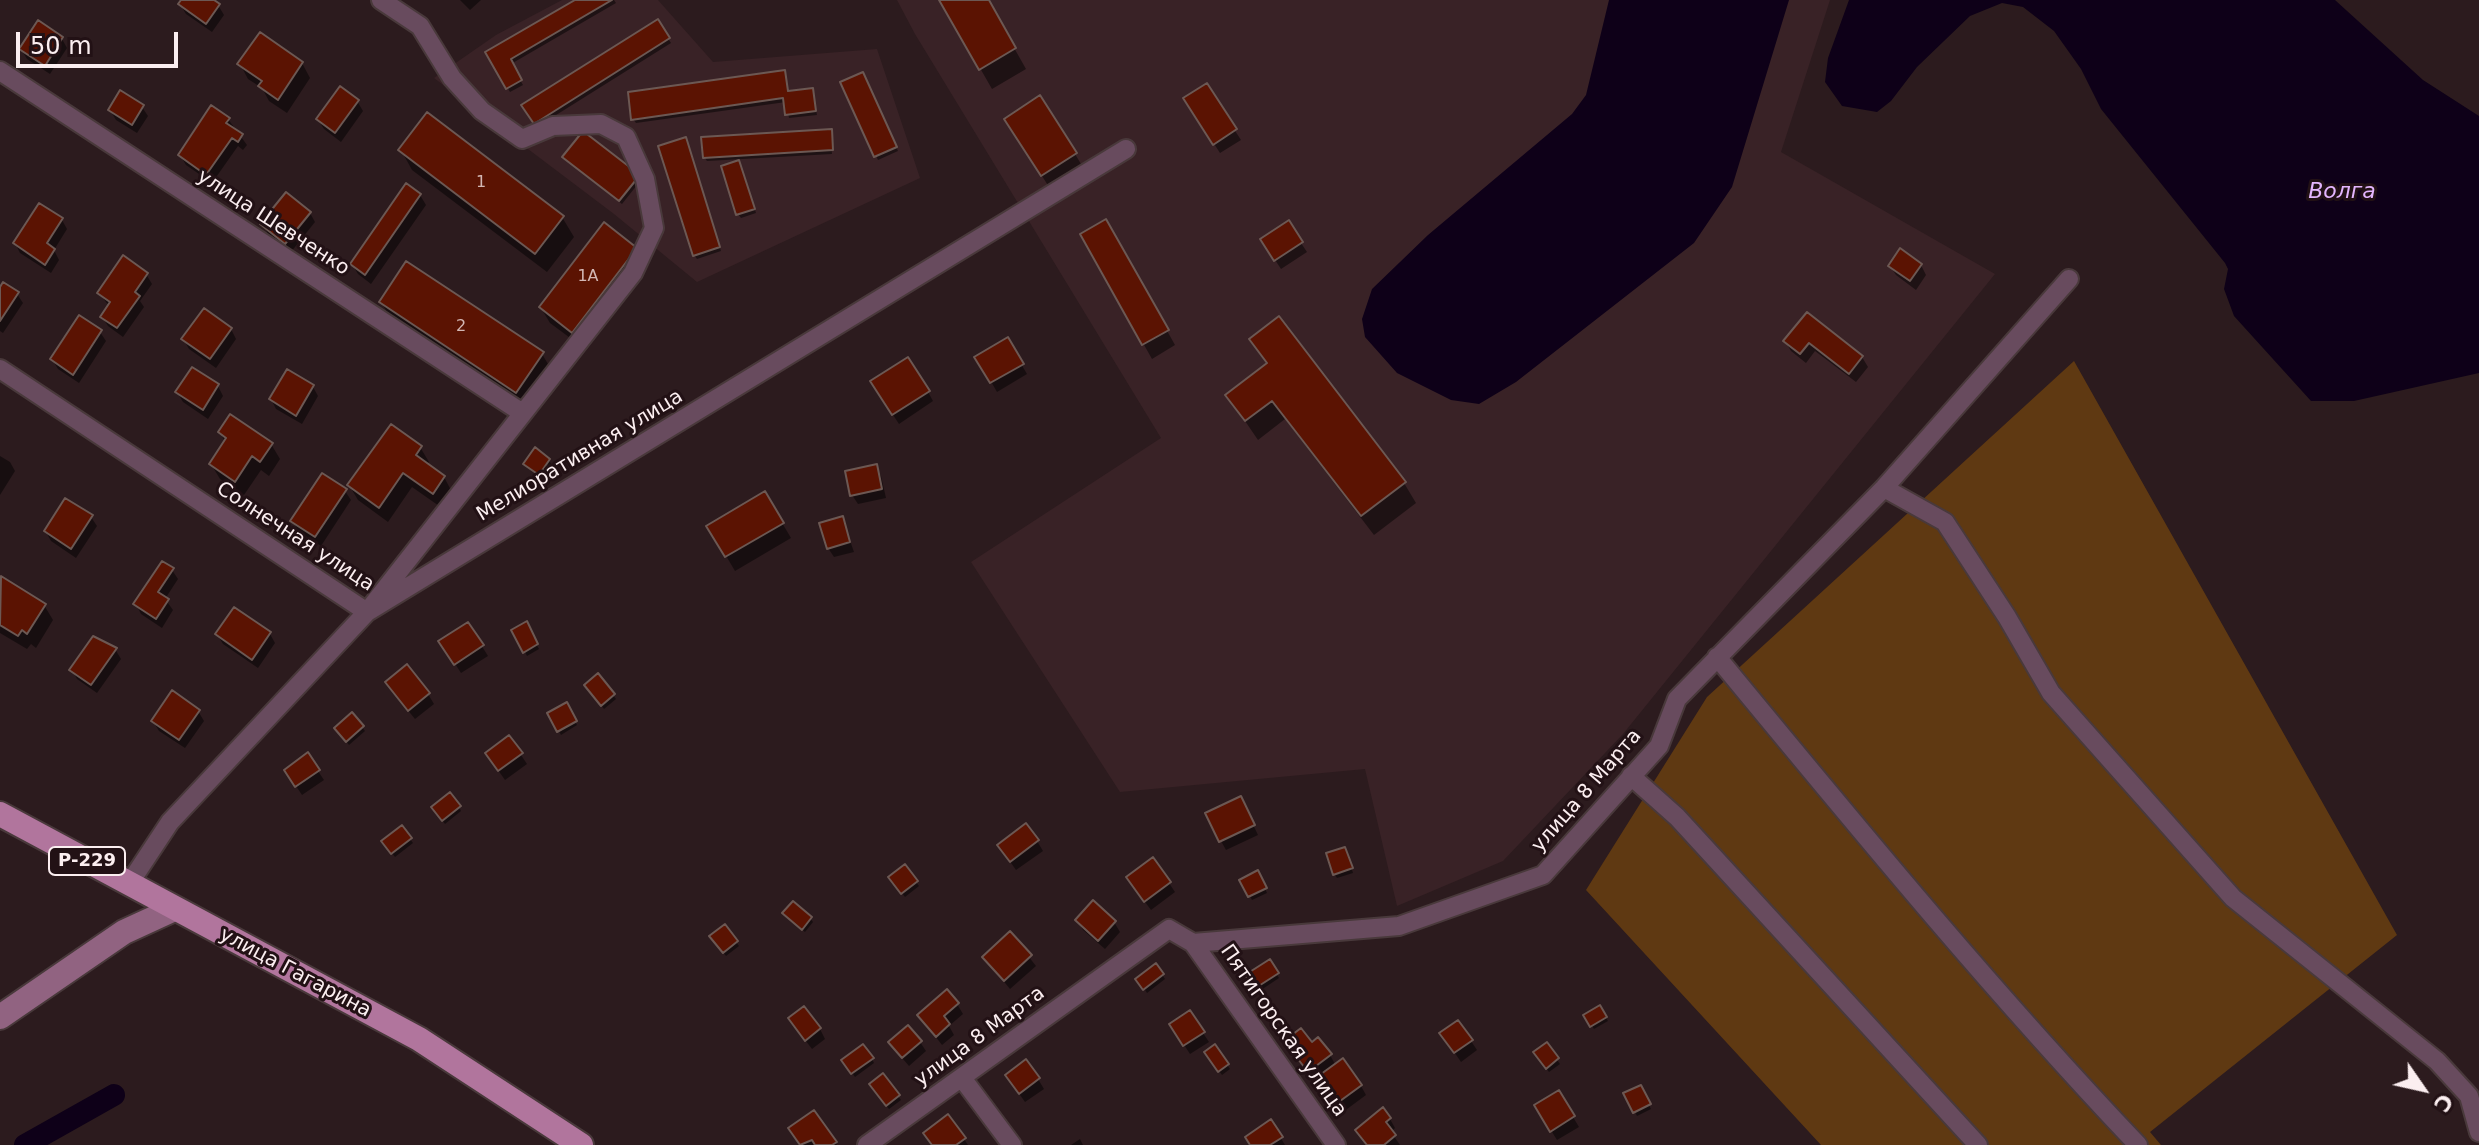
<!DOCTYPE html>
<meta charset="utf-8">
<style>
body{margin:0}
#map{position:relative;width:2479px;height:1145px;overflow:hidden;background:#2c1b1e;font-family:"DejaVu Sans",sans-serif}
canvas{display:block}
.north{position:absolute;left:2383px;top:1049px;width:80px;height:80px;-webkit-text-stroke:6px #221115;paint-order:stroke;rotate:124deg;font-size:22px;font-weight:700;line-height:32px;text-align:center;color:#fbeef0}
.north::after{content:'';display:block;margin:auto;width:28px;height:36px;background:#fbeef0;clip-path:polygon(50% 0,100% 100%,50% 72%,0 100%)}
.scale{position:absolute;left:16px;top:32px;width:162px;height:36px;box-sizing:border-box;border:4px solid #fbeef0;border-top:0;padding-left:10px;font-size:24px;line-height:28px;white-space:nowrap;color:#fbeef0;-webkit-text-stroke:6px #221115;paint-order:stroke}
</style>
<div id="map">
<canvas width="2479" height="1145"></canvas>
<div class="north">С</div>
<div class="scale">50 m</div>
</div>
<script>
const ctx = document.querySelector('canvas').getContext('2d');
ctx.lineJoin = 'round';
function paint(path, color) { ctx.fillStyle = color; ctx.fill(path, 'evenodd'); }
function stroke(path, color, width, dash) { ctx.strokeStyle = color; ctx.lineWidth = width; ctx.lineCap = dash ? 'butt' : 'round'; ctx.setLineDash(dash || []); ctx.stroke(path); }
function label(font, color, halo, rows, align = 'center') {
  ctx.font = font + ' "DejaVu Sans",sans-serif'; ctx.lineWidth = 6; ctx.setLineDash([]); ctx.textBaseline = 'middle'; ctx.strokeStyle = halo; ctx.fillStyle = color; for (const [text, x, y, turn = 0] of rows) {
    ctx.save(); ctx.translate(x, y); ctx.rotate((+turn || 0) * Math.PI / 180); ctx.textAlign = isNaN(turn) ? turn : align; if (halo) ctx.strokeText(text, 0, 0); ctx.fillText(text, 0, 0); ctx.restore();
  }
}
const built = new Path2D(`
 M562,0H658L713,62L877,49L920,178L697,282L614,214L434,78L496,35Z
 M897,0H1830L1781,152L1995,274L1623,734L1503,861L1397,906L1365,769L1120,792L971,562L1161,438L915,34Z`);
const green = new Path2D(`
 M2074,361L2397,935L2150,1132L2161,1145H1821L1586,890L1707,697Z`);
const water = new Path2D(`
 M1609,0H1789L1732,187L1694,243L1516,382L1479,404L1451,400L1397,373L1365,337L1362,319L1372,289L1428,235L1572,114L1586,95Z
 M1849,0H2335L2423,80L2479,116V373L2354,401H2311L2234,316L2224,289L2228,269L2225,263L2101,109L2081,69L2054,31L2023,7L2002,3L1970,16L1917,67L1891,101L1877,112L1842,106L1825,82L1828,58Z`);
const shadow = new Path2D(`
 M183,0H210L218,5L224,15L212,32L186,14L180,4Z
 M460,0H481L470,10Z
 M579,0H614L616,3L511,64L523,85L510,92L488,53Z
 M941,0H987L1026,69L992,89Z
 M657,21L671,43L537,127L524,106Z
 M62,39L67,48L50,74L27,59L21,49Z
 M302,63L310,78L287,113L269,101L262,88L248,79L240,64Z
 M784,72L789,93L812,90L817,115L789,118L786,102L636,123L633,119Z
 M865,78L898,151L878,160L843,83Z
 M1206,86L1241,140L1220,153L1191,108Z
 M357,101L363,111L341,142L324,129L318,120Z
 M142,107L148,116L137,133L116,120L110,110Z
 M228,119L247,145L243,150L238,146L212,183L186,165L180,155Z
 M830,133L832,154L707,161L704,157Z
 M1015,134L1075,154L1084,169L1051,190Z
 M687,143L721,251L697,259L694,255Z
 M401,150L562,217L574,237L547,272L412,170Z
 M565,158L641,180L622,204Z
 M741,166L756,213L741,218L738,214Z
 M420,195L426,205L371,284L358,274L352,264Z
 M310,213L315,222L291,252L268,234L263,224Z
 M62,220L67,229L54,250L59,260L51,273L20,253L15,243Z
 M1106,222L1175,345L1152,359L1082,235Z
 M605,225L644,264L581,346L550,323L541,308Z
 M1301,243L1307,252L1281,269L1268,249Z
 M1921,265L1926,275L1916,290L1896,275L1890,266Z
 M146,274L152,284L140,301L144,307L123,337L108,326L102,317L109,306L99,293Z
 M0,291L17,294L23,303L3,333L0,331Z
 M381,302L542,354L554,374L528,412L393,322Z
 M1807,314L1862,357L1868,367L1856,382L1815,351L1806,363L1791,351L1785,341Z
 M231,329L236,339L216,368L189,349L184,340Z
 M100,332L106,341L79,383L58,369L52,359Z
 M1007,340L1027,374L997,392L977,357Z
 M1252,340L1404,483L1416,503L1374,535L1285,419L1258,440L1228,396L1268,365Z
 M218,386L223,396L208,419L183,402L177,392Z
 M313,387L318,396L302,424L276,409L271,399Z
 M878,392H928L933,401L899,424Z
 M220,432L271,444L280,459L269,476L261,470L244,495L220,479L211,464L225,442Z
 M420,447L429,462L427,465L444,477L452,492L442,508L412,487L388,522L358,500L349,485Z
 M0,456L10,462L15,471L0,495Z
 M549,460L551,464L542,478L526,464Z
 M876,466L881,476L886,498L858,504L852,495Z
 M345,491L351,500L321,546L298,531L293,521Z
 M765,494L791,538L735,571L709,527Z
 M91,517L97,526L76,558L51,541L46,532Z
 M842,518L854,552L834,557L828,548Z
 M172,570L178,579L165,599L173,610L162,628L141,614L136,604Z
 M1,579L44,605L53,620L36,648L31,644L27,649L0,633Z
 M468,624L488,656L461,673L441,642Z
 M526,624L539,649L527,656L514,630Z
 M217,634H270L275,643L258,668L223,644Z
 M115,649L121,659L97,693L77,679L72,670Z
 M598,676L616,699L604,709L589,689Z
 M393,692L428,694L434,704L415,719Z
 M566,705L577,725L561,735L550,713Z
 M198,711L204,721L185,748L159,731L153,721Z
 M352,715L365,731L349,745L339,732Z
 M509,737L527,764L505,780L493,763Z
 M318,771L324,780L302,795L292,780Z
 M459,807L461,811L445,824L436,812Z
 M1245,808L1258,835L1226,850L1221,841Z
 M410,839L413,843L395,857L386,845Z
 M1037,841L1043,851L1016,870L999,846Z
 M1347,853L1353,873L1337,878L1334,874Z
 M905,867L919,886L905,897L893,881Z
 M1258,873L1267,893L1252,900L1242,881Z
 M1169,883L1175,892L1151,910L1134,887Z
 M784,913L810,918L813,922L805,932Z
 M1077,920L1114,922L1120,932L1105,949L1083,930Z
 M1010,933L1036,966L1010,989L984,957Z
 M714,941L736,942L739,946L726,956Z
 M1269,962L1279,978L1258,992L1248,976Z
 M1156,966L1165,979L1147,993L1138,979Z
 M957,1004L963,1014L949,1026L954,1035L942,1045L919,1015Z
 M1600,1008L1608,1021L1594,1029L1586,1016Z
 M796,1028L820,1029L825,1039L812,1049Z
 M1203,1033L1209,1042L1190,1054L1177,1034Z
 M1471,1041L1477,1050L1461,1062L1448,1043Z
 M920,1042L926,1051L909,1066L897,1052Z
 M1286,1042L1312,1044L1330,1055L1336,1066L1361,1086L1366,1095L1343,1112L1319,1077L1314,1081Z
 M1546,1045L1560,1064L1549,1072L1538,1057Z
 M1215,1047L1230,1069L1222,1075L1206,1053Z
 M872,1059L874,1063L855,1077L844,1061Z
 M1038,1079L1044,1089L1025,1102L1013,1085Z
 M1640,1088L1651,1109L1637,1116L1626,1094Z
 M873,1089L898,1096L901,1100L889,1109Z
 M1558,1092L1579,1127L1557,1140L1536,1106Z
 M814,1112L837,1145H801L796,1138Z
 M1390,1119L1395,1128L1391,1132L1400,1145H1367L1363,1140Z
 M1271,1122L1285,1145H1252Z
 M964,1139L968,1145H932Z
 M1080,1139L1083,1145H1071Z`);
const canal = new Path2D(`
 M25,1145L114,1095`);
const building = new Path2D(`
 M181,0H214L220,4L206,24L178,4Z
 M575,0H612L511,59L522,80L506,89L485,52Z
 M939,0H989L1016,48L979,70Z
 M658,19L670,38L534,124L521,105Z
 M38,20L63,37L45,66L19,49Z
 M260,32L303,62L278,100L258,86L262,81L237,64Z
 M785,70L788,91L813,88L816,111L785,115L783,98L631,120L628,92Z
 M863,72L897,147L874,157L840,82Z
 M1207,83L1237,129L1213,145L1183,98Z
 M340,86L359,100L335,133L316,119Z
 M120,90L144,105L132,125L108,110Z
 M1040,95L1077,153L1041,176L1004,119Z
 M211,105L230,118L226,123L243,134L238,142L232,138L206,175L178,155Z
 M427,112L564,216L535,254L398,150Z
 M832,129L833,150L703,158L701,137Z
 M583,131L640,175L619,201L562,157Z
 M686,137L720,247L693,256L658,146Z
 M739,160L755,209L736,215L721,166Z
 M406,183L421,194L365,275L350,264Z
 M286,192L311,212L285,244L260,224Z
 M39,203L63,218L47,243L55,249L45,265L13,243Z
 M1106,219L1169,330L1142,345L1080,234Z
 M1289,220L1303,242L1274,261L1260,239Z
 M604,222L637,248L572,333L539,307Z
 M1900,248L1922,264L1910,281L1888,266Z
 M123,255L148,273L135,292L140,296L117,328L100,317L110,302L97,293Z
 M406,261L544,352L516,393L379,302Z
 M3,282L19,292L0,321V287Z
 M204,308L232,328L210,359L181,339Z
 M1807,312L1863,356L1849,374L1809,343L1800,354L1783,341Z
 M79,315L102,330L73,375L50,359Z
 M1279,316L1406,482L1361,516L1272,401L1245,421L1225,395L1267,363L1249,339Z
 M1008,337L1024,364L990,383L974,357Z
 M908,357L930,391L892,415L870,381Z
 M192,367L219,384L203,410L175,392Z
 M287,369L314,385L296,416L269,399Z
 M230,414L273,443L260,462L252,456L235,482L209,464L226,438L218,432Z
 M391,424L422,446L416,455L445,476L433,494L403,473L379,508L347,485Z
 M535,447L550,459L539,475L523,464Z
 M877,464L882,489L850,496L845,471Z
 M322,473L347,489L315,537L290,521Z
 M765,491L784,523L725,557L706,526Z
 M65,498L93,515L71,549L44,531Z
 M843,516L850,542L827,549L819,523Z
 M162,561L174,568L158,592L169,599L156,619L133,604Z
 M1,576L46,604L27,634L22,630L18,636L0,625Z
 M234,607L271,632L252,660L215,634Z
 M527,621L538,644L523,653L511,630Z
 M468,622L484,645L454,665L438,641Z
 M93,636L117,648L91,685L69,670Z
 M407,664L430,693L408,711L385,682Z
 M598,673L615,694L601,706L584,685Z
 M172,690L200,710L179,740L151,721Z
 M567,702L577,721L557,732L547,713Z
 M352,712L364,726L346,742L334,728Z
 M509,735L523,753L498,771L485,753Z
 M308,752L320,770L295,787L284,770Z
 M450,792L461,806L442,821L431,807Z
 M1241,796L1255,825L1219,842L1205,813Z
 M1026,823L1039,840L1010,862L997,845Z
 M402,825L412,838L391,854L381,841Z
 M1345,847L1353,868L1333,875L1326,853Z
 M1153,857L1171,882L1144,902L1126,877Z
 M905,864L918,881L901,894L888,877Z
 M1258,870L1267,888L1248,897L1239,880Z
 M1093,900L1116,921L1098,941L1075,920Z
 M793,901L812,917L802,930L782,913Z
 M725,924L738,941L723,953L709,936Z
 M1010,931L1032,955L1004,981L982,957Z
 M1270,959L1279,973L1254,989L1245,975Z
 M1156,963L1164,974L1143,990L1135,979Z
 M947,989L959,1003L944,1016L950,1024L936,1037L917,1015Z
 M1600,1005L1607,1017L1590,1027L1583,1015Z
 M804,1006L821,1028L805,1041L788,1018Z
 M1190,1010L1205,1032L1183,1046L1169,1024Z
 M1458,1020L1473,1040L1454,1053L1439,1033Z
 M908,1025L922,1041L902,1058L888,1042Z
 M1301,1028L1312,1042L1318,1037L1332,1054L1308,1072L1284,1041Z
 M1547,1042L1559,1058L1546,1069L1533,1052Z
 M863,1044L874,1058L851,1074L841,1060Z
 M1215,1044L1229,1064L1218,1072L1204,1052Z
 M1343,1058L1362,1085L1336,1104L1317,1077Z
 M1026,1059L1040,1078L1019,1094L1005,1075Z
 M883,1073L900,1095L886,1106L869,1084Z
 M1641,1085L1651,1104L1633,1113L1623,1093Z
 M1559,1090L1575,1116L1550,1132L1534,1105Z
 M1383,1107L1391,1118L1386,1122L1396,1135L1384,1145H1367L1355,1130Z
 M814,1110L837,1142L832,1145H815L812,1140L800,1145L788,1128Z
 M948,1114L966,1138L956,1145H932L923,1133Z
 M1271,1119L1283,1137L1270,1145H1250L1245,1137Z`);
const street = new Path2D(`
 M0,71L521,412
 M0,369L367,612L633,273L654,228L645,179L626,137L601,124L553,126L522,139L482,111L452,78L420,26L381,0
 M1884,488L1945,522L2007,617L2051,693L2233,898L2437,1061L2469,1096L2479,1132
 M1717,657C1854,823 1990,989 2138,1145
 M1631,776L1677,817L1978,1145
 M129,884L170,822L367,612L1126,149
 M1193,943L1336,1145
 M962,1078L1012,1145
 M867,1145L1169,929L1193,943L1399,926L1543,875L1659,746L1677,699L1884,488L2069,279`);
const secondary = new Path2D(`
 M0,1017L124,932L174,909`);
const primary = new Path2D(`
 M0,814L419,1039L581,1145`);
const numberNames = [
 ["1",481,183],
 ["1А",588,277],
 ["2",461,327]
];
const shields = [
 [87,861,76]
];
const shieldNames = [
 ["Р-229",87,861]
];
const streetNames = [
 ["улица Шевченко",273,223,33],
 ["Мелиоративная улица",580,456,-31],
 ["Солнечная улица",295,537,33],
 ["улица 8 Марта",1587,791,-49],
 ["улица Гагарина",295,973,28],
 ["Пятигорская улица",1283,1031,55],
 ["улица 8 Марта",980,1037,-36]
];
const waterNames = [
 ["Волга",2342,192]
];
paint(built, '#392226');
paint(green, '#5f3912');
paint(water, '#0e0018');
paint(shadow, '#0007');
stroke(canal, '#0e0018', 22);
paint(building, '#5b1302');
stroke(building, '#6c5853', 2);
stroke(street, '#49393b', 22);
stroke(secondary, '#49393b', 28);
stroke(primary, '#49393b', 28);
stroke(street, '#684b5e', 18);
stroke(secondary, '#916381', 24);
stroke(primary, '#b1759d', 24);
label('16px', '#d3b7b4', null, numberNames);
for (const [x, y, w] of shields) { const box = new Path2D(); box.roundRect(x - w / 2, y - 14, w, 28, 6); ctx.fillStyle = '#221115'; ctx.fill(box); stroke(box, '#fbeef0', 2); }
label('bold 18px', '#fbeef0', null, shieldNames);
label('20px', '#fbeef0', '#221115', streetNames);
label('italic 22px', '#e3b5fd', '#221115', waterNames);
</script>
